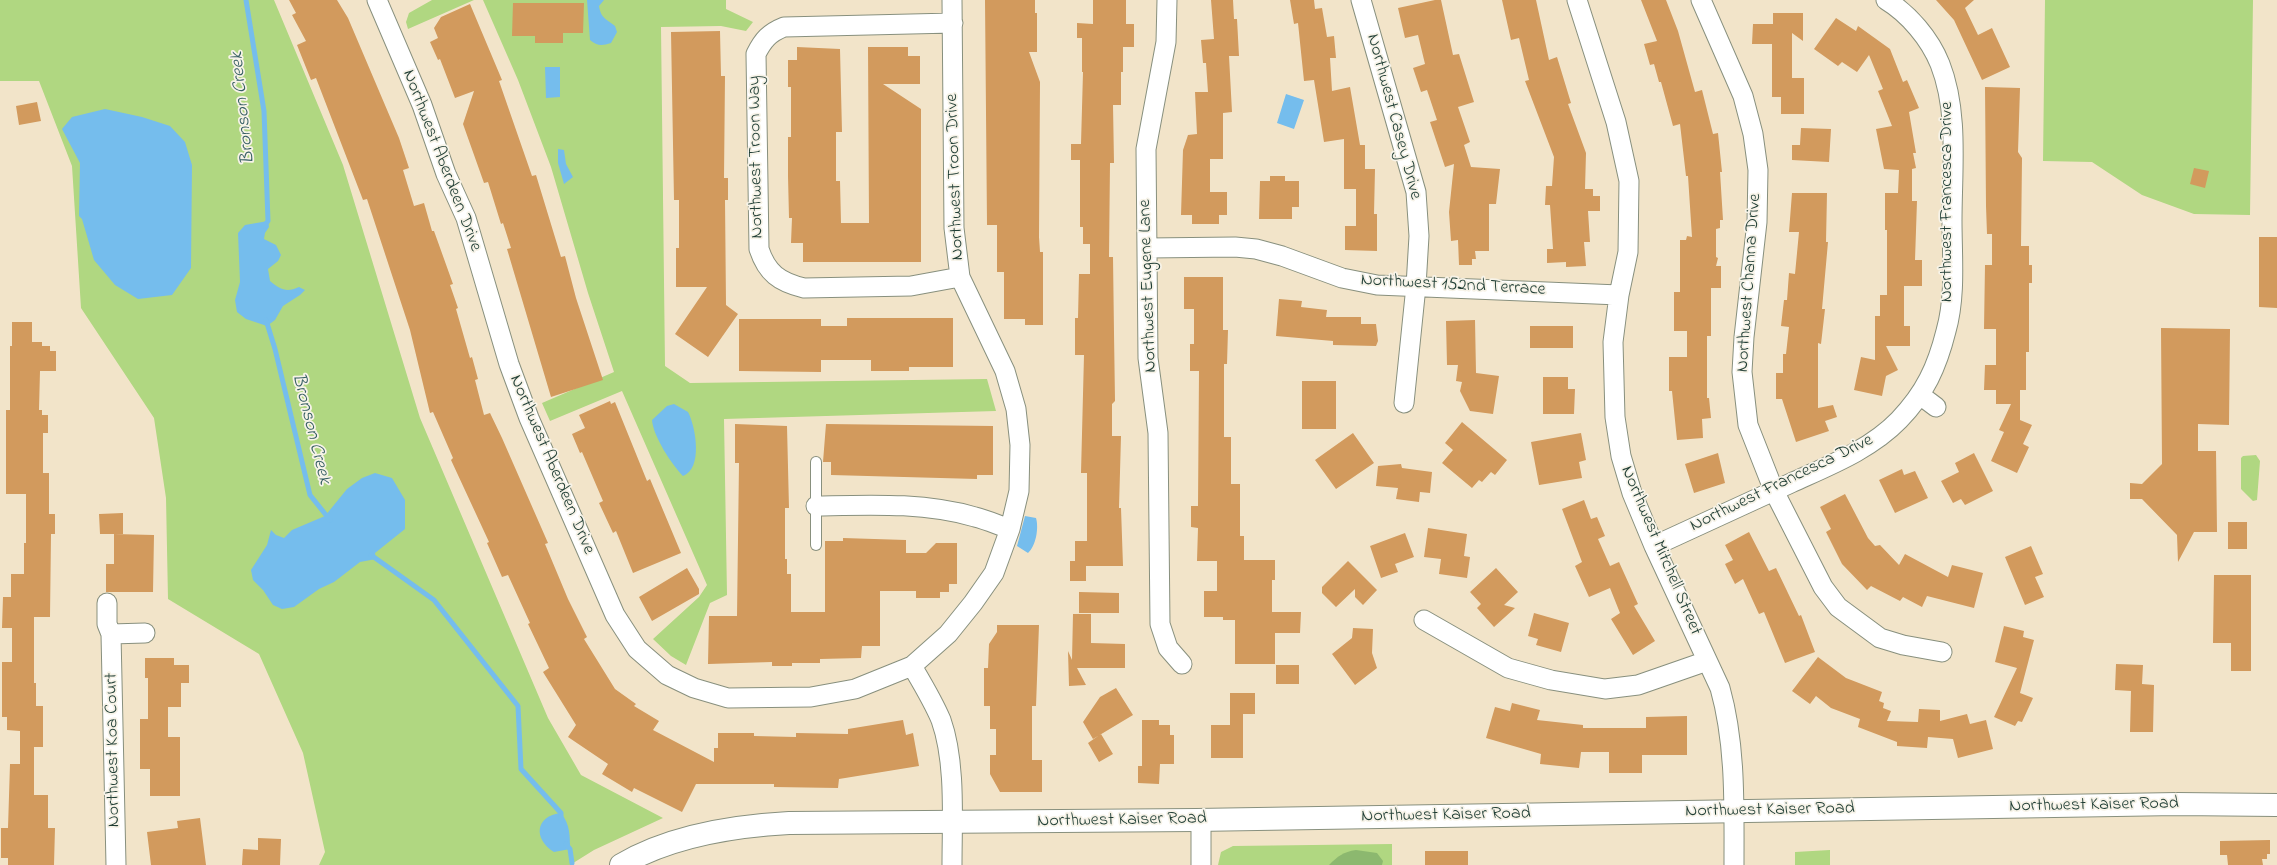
<!DOCTYPE html>
<style>
body{margin:0}
canvas{display:block;background:#f2e4c9}
</style>
<canvas width="2277" height="865"></canvas>
<script>
const ctx = document.querySelector('canvas').getContext('2d');
ctx.lineJoin = 'round';
function paint(path, color) { ctx.fillStyle = color; ctx.fill(path, 'evenodd'); }
function stroke(path, color, width, dash) { ctx.strokeStyle = color; ctx.lineWidth = width; ctx.lineCap = dash ? 'butt' : 'round'; ctx.setLineDash(dash || []); ctx.stroke(path); }
function label(font, color, halo, rows, align = 'center') {
  ctx.font = font + ' "Indie Flower",sans-serif'; ctx.lineWidth = 3.5; ctx.setLineDash([]); ctx.textBaseline = 'middle'; ctx.strokeStyle = halo; ctx.fillStyle = color; for (const [text, x, y, turn = 0] of rows) {
    ctx.save(); ctx.translate(x, y); ctx.rotate((+turn || 0) * Math.PI / 180); ctx.textAlign = isNaN(turn) ? turn : align; if (halo) ctx.strokeText(text, 0, 0); ctx.fillText(text, 0, 0); ctx.restore();
  }
}
const green = new Path2D(`
 M0,0H274L343,165L420,418L548,718L581,775L663,818L594,850L570,865H319L325,852L303,753L259,654L168,599L166,498L154,418L81,308L72,166L39,81H0Z
 M432,0H474L408,29L406,22L409,13Z
 M483,0H726V9L753,22L746,31L721,26L661,27L665,366L690,383L987,379L996,411L724,419L727,595L710,603L686,665L671,656L653,639L699,597L707,585L622,391L550,421L542,403L614,372L588,293L551,167L518,80Z
 M2045,0H2253L2250,215L2194,214L2142,195L2092,162L2043,161Z
 M2256,455L2260,461L2257,500L2253,501L2241,489V458L2243,456Z
 M1392,844V865H1218L1221,852L1233,846Z
 M1830,850V865H1795V852Z`);
const forest = new Path2D(`
 M1356,850L1377,853L1383,861L1382,865H1329C1338,856 1343,852 1356,850Z`);
const water = new Path2D(`
 M587,0H604L599,6C601,19 607,19 615,26L617,32L611,43C602,46 597,46 590,40Z
 M545,67H560V97L546,98Z
 M1286,94L1304,100L1294,129L1277,123Z
 M105,109L142,117L170,126L185,142L192,165L191,268L172,295L138,299L115,285L94,260L82,219L79,216L80,163L62,129L72,117Z
 M558,149L564,150L566,164L573,177L564,184L558,163Z
 M268,221L269,227L265,233L264,239L276,245L281,255L278,261L268,269L270,281C280,289 286,293 299,287L305,290L300,295L283,306L275,320L267,326L246,319L237,312L235,300L240,282L238,233L245,225Z
 M674,404L688,412C696,427 703,469 683,476C672,465 653,436 652,420L667,406Z
 M375,473L392,478L405,500V529L375,553L376,559L360,562L334,582L319,589L294,607L282,609L273,605L263,590L253,580L251,570L267,545L271,530L276,535L284,538L292,530L325,516L347,489L362,478Z
 M1025,516L1036,518C1039,528 1036,546 1028,553L1017,546Z
 M561,813C570,824 570,836 570,849L554,852C533,839 535,816 561,813Z`);
const stream = new Path2D(`
 M246,0L264,111L268,221L264,226
 M266,320L275,349L310,495L330,520
 M371,555L434,600L518,706L521,769L561,813V820
 M566,844L570,849L572,863`);
const building = new Path2D(`
 M289,0H337L348,18L399,138L409,168L403,170L414,206L424,203L432,231H434L453,284L450,285L458,308L456,309L470,358L472,357L478,379L475,380L484,415L490,413L502,438L548,543L545,544L568,599L587,637L584,639L615,689L636,704L634,706L659,721L653,730L714,762V748H718V733H754V736L796,737V733L848,734V729L903,720L906,735L913,733L919,766L839,779L838,788L774,787V784H696L682,812L634,788L632,792L602,774L608,764L568,737L576,725L543,672L549,668L528,624L530,623L508,575L502,577L487,543L489,542L451,460L453,458L433,412L430,413L410,330L367,199L363,200L316,78L311,80L297,45L306,41L292,15L296,13Z
 M985,0H1035V13H1037V52H1029L1040,82L1039,237L1040,252H1043V325H1025V319H1004V272H997V225H987Z
 M1093,0H1126V24H1134V47H1123V72H1121V105H1113L1114,163H1110L1109,257H1113L1114,333L1115,401L1112,404V436H1121L1119,508H1121L1123,566H1086V581H1070V561H1075V541H1087V473H1081L1084,355H1075V318H1078L1079,274H1090V244H1083V227H1080V160H1071V144H1081L1083,72H1082V38H1077V23L1093,24Z
 M1211,0H1233L1234,19H1237L1239,56H1229L1232,112L1223,113V159H1210V192H1227V215H1219V224H1192V215H1181L1183,150L1188,135L1197,134L1195,92H1208L1206,63H1203L1201,40L1214,39Z
 M1290,0H1314L1315,9L1322,8L1327,37L1334,36L1336,58H1330L1332,91L1350,87L1360,145H1365V169H1375L1374,214H1377V251L1345,250V226H1356V189H1344V139L1324,142L1314,80L1304,81L1298,23L1294,24Z
 M1435,0H1441L1453,55L1459,54L1474,102L1458,107L1470,142L1464,145L1471,167L1500,169L1496,204H1489V251H1475L1476,259H1472V265H1459L1458,240L1451,241L1449,212L1454,164L1445,167L1430,122L1437,120L1427,90L1421,92L1413,68L1425,64L1418,35L1405,38L1398,8Z
 M1502,0H1536L1549,60L1557,57L1571,103L1568,104L1586,153L1585,189H1593V196H1600V211H1588L1590,242H1584L1586,266L1566,267V262L1547,263V249H1553L1550,205H1545L1546,186H1552L1554,157L1525,81L1529,80L1519,38L1511,40Z
 M1641,0H1666L1678,31L1695,92L1702,90L1713,134L1718,133L1722,172H1720L1723,220H1720V228L1716,229V257L1718,258L1716,266H1721V288H1711V336H1707V398H1709L1711,418L1702,419L1703,438L1677,440L1672,391H1669V357H1687V331H1674V292H1680V240H1686L1687,236L1692,237L1688,176H1686L1680,124L1673,126L1661,82H1659L1654,64L1650,65L1644,44L1657,41Z
 M1936,0H1974L1965,8L1978,35L1992,28L2010,67L1982,80L1954,20Z
 M513,3H584L583,33H563V43H535V36H512Z
 M470,4L502,80L499,81L532,176L536,175L561,257L565,256L576,298L603,380L551,397L507,249L511,248L503,223L501,224L488,182L484,183L463,124L474,91L455,98L440,59L438,60L430,42L438,38L434,28L441,17Z
 M1773,13H1803V41L1792,33V78H1804V114H1781V97H1772V44H1752L1753,24H1773Z
 M1836,18L1856,31L1858,26L1890,49L1903,82L1907,80L1919,108L1909,112L1916,153H1913L1916,168L1912,169V201H1917L1915,260H1922V286H1904V326H1910V346H1886L1898,370L1886,376L1882,396L1854,390L1861,357L1875,360V316H1880V295H1887V230H1885V193H1898L1899,170L1884,169L1876,129L1892,126L1878,91L1883,89L1869,55L1857,72L1842,62L1838,66L1814,49Z
 M720,31L721,76H725L724,178H728V200H725L726,305L738,314L708,357L675,334L707,287H676V248H679V200H674L671,32Z
 M797,47L840,49L842,132H836V181H840L841,223H869L868,47H908V56H920V84H883L921,109V262H803V243H791L792,218H789L788,176V137H791V87H788V60H797Z
 M1985,87L2020,88L2018,152L2022,158L2021,246H2029V265H2032V283H2029V352H2026V390H2020V420L2032,425L2023,444L2029,447L2017,473L1991,461L2004,432L1999,430L2011,404H1996V390H1984L1985,365H1996V329H1984L1985,265H1992V234H1987L1986,206Z
 M37,102L41,121L19,125L16,106Z
 M1801,128L1831,129L1829,162L1792,160V145H1800Z
 M2194,168L2209,171L2205,188L2190,184Z
 M1270,176H1285V181H1299V207H1292V219H1259L1260,181H1270Z
 M1792,193H1827L1826,242H1828L1822,309H1825L1821,344L1818,343V408L1833,405L1837,417L1825,421L1829,431L1796,442L1782,399H1776V373H1783V354H1786L1789,327L1781,326L1784,300H1787L1789,273L1795,274L1799,232H1789Z
 M2259,237H2277V308L2259,307Z
 M1184,277H1223V330H1228L1227,364H1224V437H1231V484H1240V536H1244V560H1275V580H1272V612H1301L1300,633H1275V664H1235V620H1223V617H1204V591H1217V561H1197L1198,528L1191,527V506H1198L1199,371H1190V344H1194V309H1184Z
 M1279,299L1302,301L1301,307L1327,310L1326,317H1361V324H1376L1378,341L1376,346L1333,345V341L1276,336Z
 M847,318H953V367H909V371H871V360H821V372L739,371V319H821V326H847Z
 M1475,320L1476,373L1499,376L1493,414L1470,411L1460,391L1462,382L1456,381L1458,365H1447L1446,321Z
 M12,322H32V342H42V346H50V351H56V371H40L39,410H42V415H48V433H43V473H49V514H55V534H51L50,617H34V683H36V706H43V747H34V795H48V828H55L54,865H8V858H1V828H8L10,764H20V731L7,730V717H2V662H12V628H2L3,597H11V574H24V543H26V494H6V410H10V346H12Z
 M1530,326H1573V348H1530Z
 M2161,328L2230,329L2229,425L2198,424V451H2216L2217,532H2194L2178,562L2177,535L2142,499H2130V483L2142,484L2162,464Z
 M1543,377H1568V389H1575L1574,414H1543Z
 M1302,381H1336V429H1302Z
 M610,401L611,404L615,402L647,481L650,479L681,553L633,573L616,531L613,533L599,503L603,501L582,452L580,453L572,434L585,428L579,415Z
 M1462,422L1507,460L1495,475L1491,472L1482,482L1479,480L1472,488L1442,463L1453,450L1445,443Z
 M735,424L787,426L789,508H785V559H787V574H791V612H825V541H843V538L906,540V553H926L936,543H957V584H949V592H940V598H916V591H880V646H862L861,658L820,659V663H792V666H772V662L708,664L709,616H737L739,463H735Z
 M826,424L993,426V475H977V479L831,475V462H823Z
 M1353,433L1374,463L1336,489L1315,460Z
 M1581,433L1586,460L1579,462L1582,478L1539,485L1531,442Z
 M1718,453L1725,483L1694,493L1685,464Z
 M1974,453L1993,491L1965,505L1961,499L1953,503L1941,481L1959,472L1955,463Z
 M1401,464L1402,468L1432,472L1430,493L1420,492L1419,502L1396,499L1398,488L1376,486L1378,466Z
 M1902,469L1904,475L1915,471L1928,498L1895,513L1879,480Z
 M1845,494L1868,538L1875,546L1880,545L1899,565L1905,554L1948,577L1952,565L1983,573L1974,608L1927,596L1922,607L1903,597L1900,601L1871,586L1867,590L1842,564L1826,532L1831,529L1820,507Z
 M1584,500L1591,519L1597,517L1605,536L1598,539L1610,566L1619,562L1638,604L1634,606L1655,641L1633,655L1611,619L1620,613L1610,588L1589,597L1575,566L1582,562L1562,509Z
 M123,513V534H100L99,514Z
 M2228,522H2247V549H2228Z
 M1428,528L1467,534L1464,556L1470,557L1467,578L1439,574L1441,559L1424,557Z
 M1749,532L1769,571L1776,568L1799,616L1801,615L1815,652L1785,663L1764,612L1759,614L1758,612L1743,579L1735,584L1725,564L1733,560L1725,545Z
 M1405,533L1414,557L1395,564L1398,572L1381,578L1370,546Z
 M114,534L154,535L153,592H106V564H114Z
 M2031,546L2043,574L2035,577L2044,597L2025,605L2005,557Z
 M1348,561L1377,590L1363,605L1355,597V589L1336,607L1322,593V587Z
 M687,568L699,589V594L652,621L639,597Z
 M1496,568L1518,592L1504,605L1515,608L1494,627L1477,608L1481,604L1470,592Z
 M2214,575H2251V671H2231V643H2213Z
 M1079,592L1119,593V613H1079Z
 M1534,613L1569,623L1561,652L1536,645L1538,639L1528,636Z
 M1073,614H1091V643L1125,644V668H1077L1086,685L1069,686L1068,651L1072,660Z
 M997,625H1039L1036,706H1032V760H1042V792H1000L990,774V755H996V729H990V706H984V668H988L989,644L997,632Z
 M2004,626L2024,631L2023,637L2034,640L2020,693L2033,698L2022,722L2018,721L2015,726L1994,717L2017,668L1995,662Z
 M1353,628L1373,629L1372,653L1377,668L1355,685L1332,654L1352,638Z
 M1818,657L1846,678L1882,692L1879,701L1884,703L1883,708L1891,711L1887,721L1918,722L1919,709L1940,710V721L1967,714L1970,724L1986,720L1993,749L1958,758L1953,739L1928,737L1927,748L1897,746V742L1858,727L1860,719L1831,708L1816,696L1810,704L1792,691Z
 M145,658H174V665H189V683H181V707H168V737H180V796H150V769H140V719H148V678H145Z
 M2116,664L2143,665L2142,684L2154,685L2153,732H2130L2131,691L2115,690Z
 M1276,665H1299V684H1276Z
 M1116,688L1133,715L1093,739L1083,722L1100,697Z
 M1230,693H1255V714H1243V758H1211V725H1230Z
 M1512,703L1540,710L1537,720L1583,725V728H1646V717L1687,716V755H1642V773H1609V752H1581L1579,768L1540,764L1541,754L1486,738L1495,707L1510,711Z
 M1142,720H1159V725H1170V735H1174V764H1160L1159,784L1138,783V766H1142Z
 M1101,734L1113,754L1099,762L1088,743Z
 M200,818L206,865H151L147,832L178,828L177,821Z
 M258,838L281,839L280,865H242L243,849L258,850Z
 M2270,840V854H2267V859H2262L2263,865H2228L2227,855H2220V841Z
 M1425,851H1468V865H1425Z`);
const service = new Path2D(`
 M816,545V462`);
const minor = new Path2D(`
 M377,0L422,105L446,174L466,218L509,364L529,418L615,615L637,649L667,675L694,688L728,698L811,697L855,689L912,666L948,634L973,603L994,573L1010,529L1019,491L1020,445L1016,409L1005,371L960,277L954,228L952,0
 M1167,0L1166,42L1146,149L1148,358L1158,433L1160,624L1168,648L1182,664
 M1361,0L1416,192L1419,236L1416,286L1404,403
 M1577,0L1616,122L1629,181L1628,252L1619,295L1613,342L1615,417L1621,456L1632,493L1654,546L1720,688C1736,745 1734,806 1734,865
 M1701,0L1743,96L1753,134L1758,170L1757,222L1744,337L1742,372L1748,425L1774,491L1823,587L1838,607L1880,638L1903,645L1942,652
 M953,23L784,27C769,33 763,40 756,54L759,249C767,273 779,282 804,288L911,286L960,277
 M1148,248L1235,247L1256,249L1282,256L1342,278L1377,285L1619,295
 M1920,395L1936,407
 M816,506C869,505 923,502 975,517C987,520 998,525 1010,529
 M1654,546C1700,525 1745,504 1791,483C1828,466 1870,450 1899,420C1925,393 1937,367 1946,331C1956,296 1952,256 1952,221C1952,170 1959,112 1940,64C1930,39 1909,14 1886,0
 M107,603V624L111,634L116,865
 M1424,620L1508,668L1551,680L1605,689L1638,685L1707,661
 M111,634L145,633
 M912,666C922,683 933,701 941,720C956,762 952,820 952,865
 M1201,865V820`);
const secondary = new Path2D(`
 M621,865C670,836 734,826 789,823L1196,820L2177,804L2277,805`);
const streetNames = [
 ["Northwest Casey Drive",1393,117,75],
 ["Northwest Troon Way",757,157,-91],
 ["Northwest Aberdeen Drive",441,161,69],
 ["Northwest Troon Drive",956,177,-92],
 ["Northwest Francesca Drive",1948,202,-90],
 ["Northwest Channa Drive",1750,283,-86],
 ["Northwest Eugene Lane",1149,286,-92],
 ["Northwest 152nd Terrace",1453,286,3],
 ["Northwest Aberdeen Drive",551,465,67],
 ["Northwest Francesca Drive",1782,484,-26],
 ["Northwest Mitchell Street",1660,551,67],
 ["Northwest Koa Court",114,750,-91],
 ["Northwest Kaiser Road",2094,806,-1],
 ["Northwest Kaiser Road",1770,811,-1],
 ["Northwest Kaiser Road",1446,816,-1],
 ["Northwest Kaiser Road",1122,821,-1]
];
const waterNames = [
 ["Bronson Creek",244,108,-96],
 ["Bronson Creek",310,429,76]
];
paint(green, '#b0d781');
paint(forest, '#8cb86f');
paint(water, '#75bded');
stroke(stream, '#75bded', 5);
paint(building, '#d29a5d');
stroke(service, '#88907e', 12);
stroke(minor, '#88907e', 21);
stroke(secondary, '#88907e', 24);
stroke(service, '#fff', 10);
stroke(minor, '#fff', 19);
stroke(secondary, '#fff', 22);
label('18px', '#1f3d34', '#f7f3e8', streetNames);
label('italic 19px', '#345d62', '#f7f3e8', waterNames);
</script>
